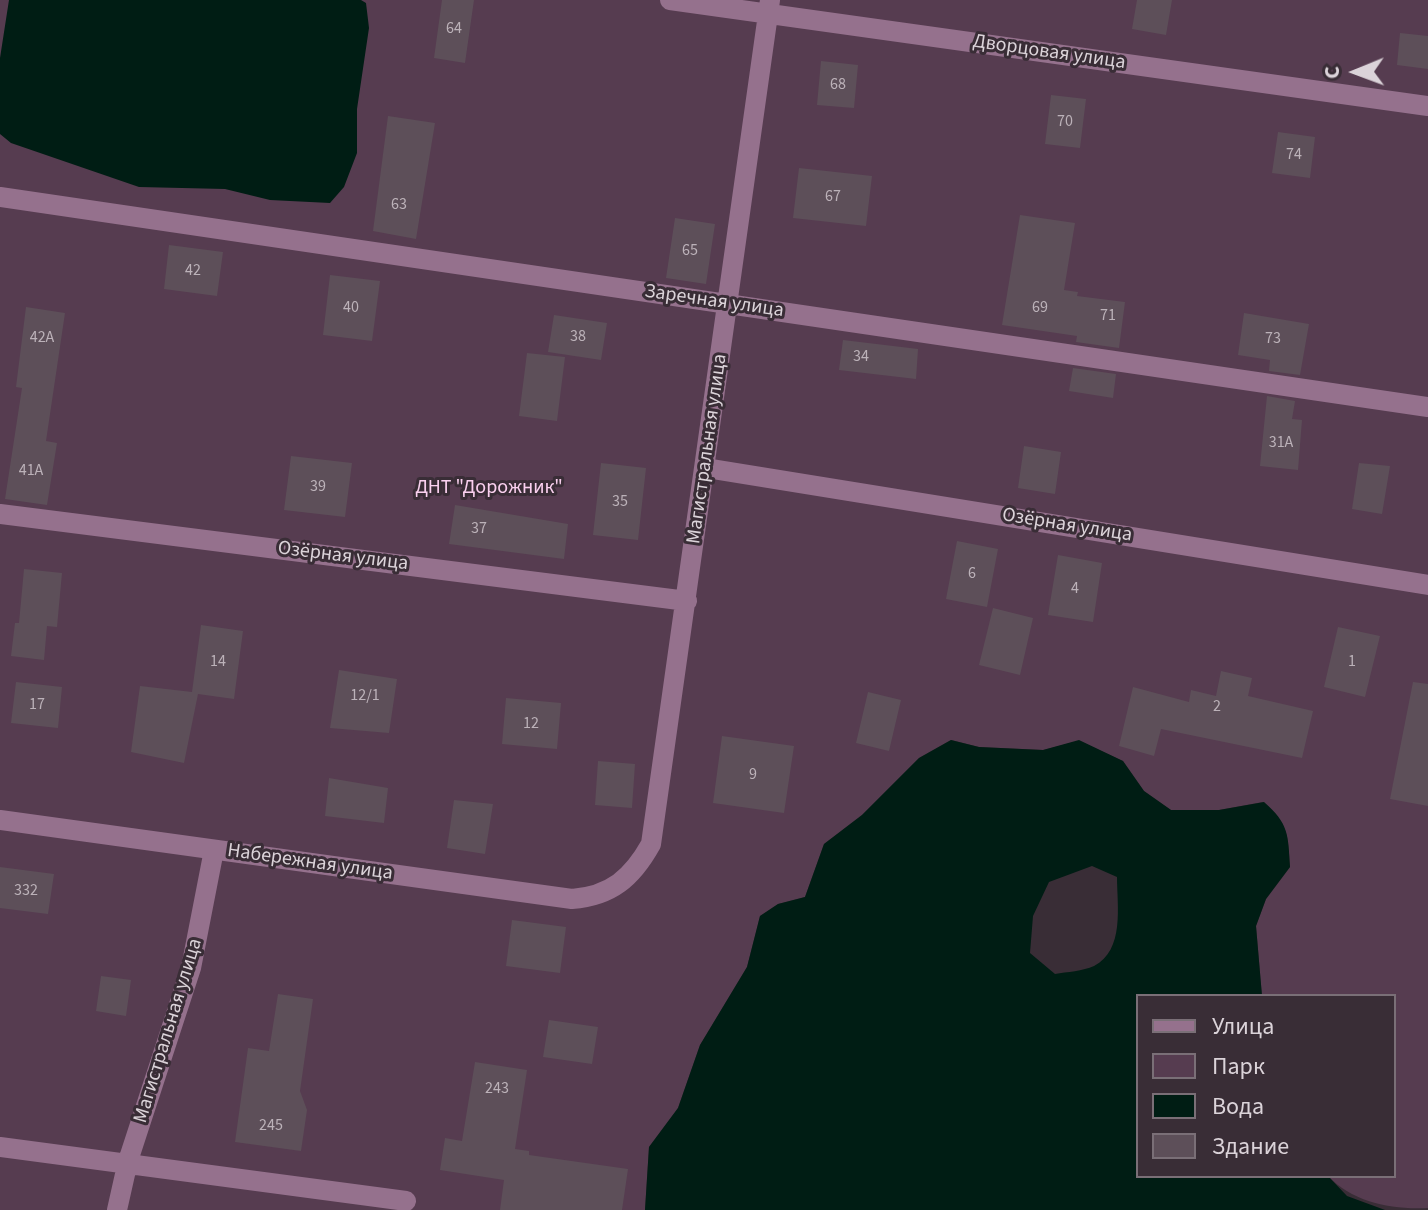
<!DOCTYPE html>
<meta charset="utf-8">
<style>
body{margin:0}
#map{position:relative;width:1428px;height:1210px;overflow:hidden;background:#392d36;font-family:"Source Sans 3",sans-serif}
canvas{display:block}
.legend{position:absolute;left:1136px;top:994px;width:260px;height:184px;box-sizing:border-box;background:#392d36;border:2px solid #7a6f77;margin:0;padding:10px 14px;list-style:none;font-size:24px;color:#dbd3d9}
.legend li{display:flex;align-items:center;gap:16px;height:40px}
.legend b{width:40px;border:2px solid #7a6f77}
.north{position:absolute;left:1316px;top:32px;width:80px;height:80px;-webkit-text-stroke:6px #392d36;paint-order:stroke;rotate:269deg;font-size:22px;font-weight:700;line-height:32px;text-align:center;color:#dbd3d9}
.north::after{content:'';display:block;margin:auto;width:28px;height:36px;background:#dbd3d9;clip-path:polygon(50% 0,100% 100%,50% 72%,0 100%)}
</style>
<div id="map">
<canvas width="1428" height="1210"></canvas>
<ul class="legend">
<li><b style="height:10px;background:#95718d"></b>Улица</li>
<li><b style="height:22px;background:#563c50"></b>Парк</li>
<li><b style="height:22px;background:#001d14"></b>Вода</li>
<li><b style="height:22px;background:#5d4f59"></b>Здание</li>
</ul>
<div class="north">С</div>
</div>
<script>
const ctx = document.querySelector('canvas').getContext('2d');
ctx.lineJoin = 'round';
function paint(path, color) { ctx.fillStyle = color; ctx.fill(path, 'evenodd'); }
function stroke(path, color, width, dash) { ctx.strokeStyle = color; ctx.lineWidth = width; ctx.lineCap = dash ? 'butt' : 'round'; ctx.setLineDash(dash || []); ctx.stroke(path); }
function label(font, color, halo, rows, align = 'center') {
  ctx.font = font + ' "Source Sans 3",sans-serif'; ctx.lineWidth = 6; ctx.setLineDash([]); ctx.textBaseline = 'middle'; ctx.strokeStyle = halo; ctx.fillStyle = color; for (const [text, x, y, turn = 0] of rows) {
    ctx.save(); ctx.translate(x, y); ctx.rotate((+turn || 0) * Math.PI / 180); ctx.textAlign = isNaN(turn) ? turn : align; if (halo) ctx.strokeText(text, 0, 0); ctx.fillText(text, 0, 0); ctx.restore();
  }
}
const green = new Path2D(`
 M0,0H1428V1208C1391,1210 1353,1202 1328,1176H1394V996H1262L1256,926L1266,899L1290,867C1288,834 1288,824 1263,802L1219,810H1171L1144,791L1123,761L1079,741L1043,750L979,747L951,740L919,758L862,815L824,844L805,897L778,904L760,916L747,967L700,1045L678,1108L649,1147L645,1210H0Z`);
const water = new Path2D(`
 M9,0H361L366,3L369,28L357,109V153L344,187L330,203L270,200L225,189L139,187L11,143L0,134V58Z
 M951,740L979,747L1043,750L1079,740L1123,761L1144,791L1171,810H1219L1264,802C1289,824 1288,834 1290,867L1266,899L1256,926L1262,996H1138V1176H1328L1347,1196L1385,1210H645L649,1147L678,1108L700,1045L747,967L760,916L778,904L805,897L824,844L862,815L919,758ZM1092,866L1117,877C1117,906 1125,950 1094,966C1083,971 1067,972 1055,974L1030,953L1033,916L1049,882Z`);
const building = new Path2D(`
 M442,0H474L465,63L434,58Z
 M1137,0H1172L1166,35L1132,29Z
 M1400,33L1428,36V69L1397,65Z
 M821,61L858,65L854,108L817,105Z
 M1051,95L1086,99L1080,148L1045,144Z
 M388,116L435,123L416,239L373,231Z
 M1278,132L1315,137L1310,178L1272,173Z
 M799,168L872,176L866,226L793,218Z
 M1020,215L1075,223L1064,290L1078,292L1077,296L1125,302L1119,348L1076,342L1077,336L1002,325Z
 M675,218L715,224L706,284L666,278Z
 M169,245L223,252L217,296L164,289Z
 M330,275L380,281L372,341L323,335Z
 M26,307L65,313L46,441L57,443L47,505L5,499L22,388L16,387Z
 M1244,313L1309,324L1300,375L1269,371L1270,360L1238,355Z
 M554,315L607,323L601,360L548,352Z
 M843,340L918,349L916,379L839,370Z
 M527,353L565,357L557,421L519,416Z
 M1073,368L1116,374L1113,398L1069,391Z
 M1267,396L1295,401L1292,419L1302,420L1298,470L1260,466Z
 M1024,446L1061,452L1055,494L1018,488Z
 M291,456L352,463L345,517L284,510Z
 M601,463L646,468L638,540L593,535Z
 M1359,463L1390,466L1382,514L1352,509Z
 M455,505L568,524L564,559L449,544Z
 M957,541L998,549L987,607L946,599Z
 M1058,555L1102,563L1093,622L1048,615Z
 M24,569L62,573L57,627L47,626L44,660L11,656L15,623H22H19Z
 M993,608L1033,618L1020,675L979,665Z
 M201,625L243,631L234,699L198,694L184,763L131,752L140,686L192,692Z
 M1338,627L1380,636L1365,697L1324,687Z
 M339,670L397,679L389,733L330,728Z
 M1221,671L1252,678L1248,696L1313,711L1302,758L1161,729L1154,756L1119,746L1133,687L1189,702L1191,690L1216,696Z
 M16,682L62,687L58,728L11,723Z
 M1413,682L1428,684V806L1390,799Z
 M868,692L901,700L889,751L856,743Z
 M506,698L561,703L557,749L502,744Z
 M722,736L794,746L784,813L713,803Z
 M598,761L635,764L632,808L595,805Z
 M329,778L388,788L384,823L325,816Z
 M454,800L493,804L485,854L447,848Z
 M0,867L54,874L48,914L0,908Z
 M512,920L566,927L560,973L506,966Z
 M101,976L131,980L126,1016L96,1011Z
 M278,994L313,999L300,1091L307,1110L301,1151L235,1142L248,1048L269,1051Z
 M549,1020L598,1027L592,1064L543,1057Z
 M475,1062L527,1070L515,1149L529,1151V1155L628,1169L622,1210H500L504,1180L440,1170L445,1138L462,1141Z`);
const minor = new Path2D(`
 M670,0L1428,106
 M0,197L1428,407
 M706,468L1428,585
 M0,514L687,601
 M0,820L572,899C611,896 632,878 651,844L770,0
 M0,1147L406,1201
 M117,1210L128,1161L191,968L214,850`);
const numberNames = [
 ["64",454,29],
 ["68",838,85],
 ["70",1065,122],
 ["74",1294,155],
 ["67",833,197],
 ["63",399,205],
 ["65",690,251],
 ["42",193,271],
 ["40",351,308],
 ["69",1040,308],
 ["71",1108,316],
 ["38",578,337],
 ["42А",42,338],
 ["73",1273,339],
 ["34",861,357],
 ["31А",1281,443],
 ["41А",31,471],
 ["39",318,487],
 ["35",620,502],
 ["37",479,529],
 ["6",972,574],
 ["4",1075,589],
 ["14",218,662],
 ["1",1352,662],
 ["12/1",365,696],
 ["17",37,705],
 ["2",1217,707],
 ["12",531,724],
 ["9",753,775],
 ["332",26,891],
 ["243",497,1089],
 ["245",271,1126]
];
const streetNames = [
 ["Дворцовая улица",1049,53,8],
 ["Заречная улица",714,302,8],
 ["Магистральная улица",708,449,-82],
 ["Озёрная улица",1067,526,9],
 ["Озёрная улица",343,557,7],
 ["Набережная улица",310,863,8],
 ["Магистральная улица",169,1031,-73]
];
const parkNames = [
 ["ДНТ \"Дорожник\"",489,489]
];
paint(green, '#563c50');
paint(water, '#001d14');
paint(building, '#5d4f59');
stroke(minor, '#95718d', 20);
label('16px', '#bcb2b9', null, numberNames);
label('20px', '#dbd3d9', '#392d36', streetNames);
label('20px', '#fad0ef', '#392d36', parkNames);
</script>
